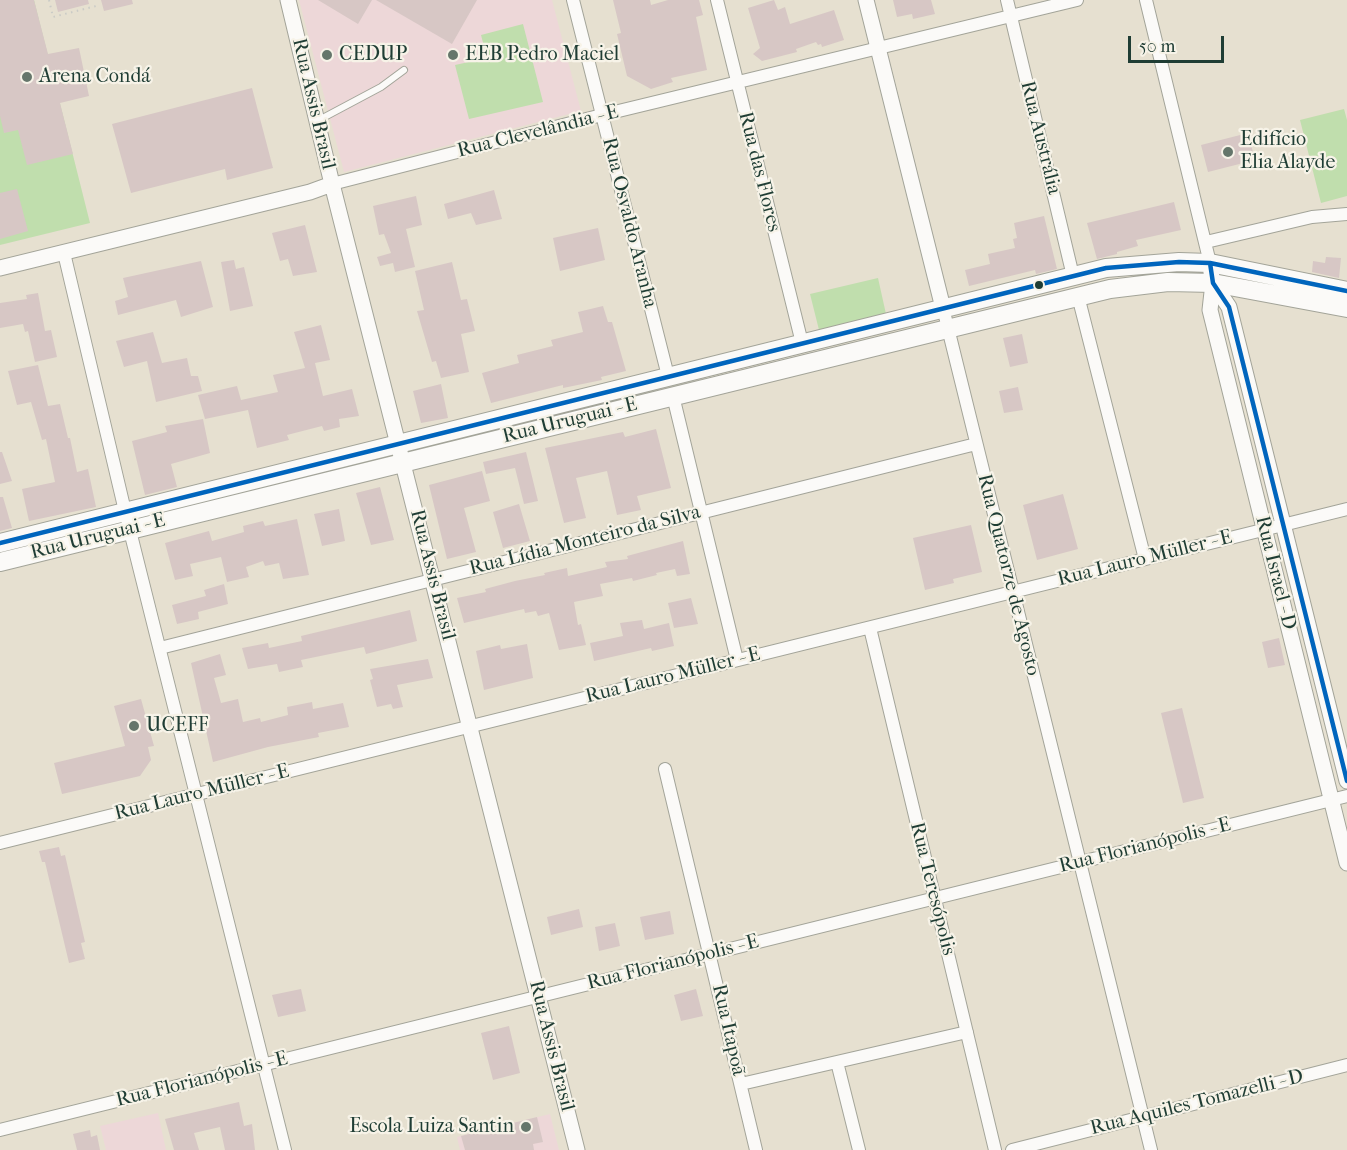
<!DOCTYPE html>
<meta charset="utf-8">
<style>
body{margin:0}
#map{position:relative;width:1347px;height:1150px;overflow:hidden;background:#e6e0d0;font-family:"IM FELL French Canon",serif}
canvas{display:block}
.scale{position:absolute;left:1128px;top:36px;width:96px;height:27px;box-sizing:border-box;border:3px solid #1f3d34;border-top:0;padding-left:8px;font-size:18px;line-height:21px;white-space:nowrap;color:#1f3d34;-webkit-text-stroke:4px #f7f3e8;paint-order:stroke}
</style>
<div id="map">
<canvas width="1347" height="1150"></canvas>
<div class="scale">50 m</div>
</div>
<script>
const ctx = document.querySelector('canvas').getContext('2d');
ctx.lineJoin = 'round';
function paint(path, color) { ctx.fillStyle = color; ctx.fill(path, 'evenodd'); }
function stroke(path, color, width, dash) { ctx.strokeStyle = color; ctx.lineWidth = width; ctx.lineCap = dash ? 'butt' : 'round'; ctx.setLineDash(dash || []); ctx.stroke(path); }
function label(font, color, halo, rows, align = 'center') {
  ctx.font = font + ' "IM FELL French Canon",serif'; ctx.lineWidth = 4.5; ctx.setLineDash([]); ctx.textBaseline = 'middle'; ctx.strokeStyle = halo; ctx.fillStyle = color; for (const [text, x, y, turn = 0] of rows) {
    ctx.save(); ctx.translate(x, y); ctx.rotate((+turn || 0) * Math.PI / 180); ctx.textAlign = isNaN(turn) ? turn : align; if (halo) ctx.strokeText(text, 0, 0); ctx.fillText(text, 0, 0); ctx.restore();
  }
}
const built = new Path2D(`
 M299,0H552L581,111L344,172Z
 M158,1113L166,1150H106L100,1126Z
 M550,1114L559,1150H460L457,1137Z`);
const green = new Path2D(`
 M0,0H34L90,223L0,245Z
 M523,24L543,102L469,119L455,65L487,58L481,35Z
 M1344,109L1347,120V196L1321,203L1300,120Z
 M878,278L886,314L819,330L810,294Z`);
const building = new Path2D(`
 M0,0H34L48,54L79,48L89,96L60,103L73,154L27,165L18,130L4,133L0,116Z
 M55,0H88L89,4L58,12Z
 M101,0H132L133,4L104,11Z
 M318,0H372L358,24Z
 M376,0H477L452,44Z
 M613,0H650L651,5L668,0H699L703,15L696,17L707,70L671,78L673,82L651,89L627,76L617,34L621,33Z
 M774,0L778,10L785,7L790,24L834,10L844,40L822,47L821,44L818,45L816,42L796,49L797,52L762,61L753,54L760,48L748,8Z
 M893,0H931L935,14L913,19L912,14L897,17Z
 M252,88L273,168L227,180L225,169L131,193L112,124Z
 M1248,133L1255,160L1208,172L1201,145Z
 M17,189L28,231L0,239V193Z
 M494,190L502,219L476,225L471,213L448,219L444,204Z
 M416,196L422,225L406,229L415,267L395,272L393,263L380,266L377,257L391,253L384,234L379,235L373,206Z
 M1174,202L1181,230L1136,240L1138,246L1117,252V254L1097,259L1087,223Z
 M1044,216L1057,269L1036,274L1035,270L969,286L965,270L990,264L988,254L1015,248L1013,239L1017,238L1014,223Z
 M305,225L317,272L293,276L288,259L280,261L272,233Z
 M598,228L605,260L560,271L553,238Z
 M1326,257L1341,258L1339,278L1312,272L1313,261L1325,263Z
 M234,260L236,269L244,267L253,306L230,311L221,262Z
 M201,261L213,307L181,317L176,300L118,315L115,301L128,297L123,278Z
 M452,262L461,300L467,299L475,331L461,334L469,372L441,378L436,361L432,362L417,311L424,310L415,271Z
 M38,293L45,331L51,330L57,357L35,362L28,331L25,332L23,324L0,328V303L27,299L26,295Z
 M603,306L608,322H612L626,371L601,377L602,380L563,388V385L491,403L482,373L519,363L517,355L553,346L551,340L583,332L578,312Z
 M321,325L330,360L315,363L323,396L352,389L359,416L339,419L340,427L324,431L322,426L287,435L289,440L257,448L248,410L205,419L198,395L237,386L241,400L278,392L273,375L305,368L294,332Z
 M153,332L162,363L187,358L191,376H198L202,391L156,402L147,361L124,367L116,341Z
 M1022,334L1028,363L1010,367L1003,338Z
 M38,365L48,406L60,404L68,438H70L77,472L88,469L96,507L29,521L22,489L55,482L46,439L42,440L31,402L17,405L8,371Z
 M441,384L448,418L421,423L413,391Z
 M1018,387L1023,410L1004,413L999,391Z
 M203,419L210,453L171,464L177,487L145,495L132,441L167,432L165,426Z
 M656,429L671,488L637,496L641,510L617,515L607,471L576,478L586,518L564,523L545,448L623,432L625,437Z
 M0,452H2L12,481L0,484Z
 M526,452L538,501L524,504L515,468L486,474L483,462Z
 M482,471L490,501L464,508L476,552L447,559L429,485Z
 M380,487L394,540L371,545L356,493Z
 M1063,494L1078,549L1037,560L1023,505Z
 M0,497H3L12,528L0,531Z
 M519,504L530,541L503,548L493,512Z
 M339,509L345,541L322,546L314,514Z
 M297,519L309,575L283,579L279,563L265,566L263,561L246,567L249,577L227,582L221,557L190,564L193,576L175,580L165,543L209,531L212,541L244,532L243,526L263,521L265,526Z
 M971,525L982,572L953,579L954,583L925,590L913,538Z
 M683,541L690,574L677,576L675,569L656,573L657,575L633,581L632,578L600,584L603,596L574,602L578,625L581,624L586,645L559,650L549,613L538,616L536,611L525,613L524,609L464,623L457,598L486,592L485,589L515,581L545,575L544,573L567,568L568,576L607,567L605,562L628,559L627,556Z
 M224,584L228,604L198,612L199,619L177,624L172,605L206,596L204,590Z
 M691,598L698,624L674,628L668,603Z
 M410,610L417,641L366,654L364,647L301,660L303,667L279,672L277,664L248,669L242,648L268,643L269,648L302,641L301,636Z
 M642,620L644,629L669,623L674,646L652,651L651,648L594,661L590,643L623,636L620,623Z
 M1279,638L1285,665L1268,668L1262,642Z
 M527,644L533,678L484,690L476,651L500,645L501,649Z
 M220,654L226,675L214,678L221,703L238,699L243,722L260,718L261,722L288,715L287,707L312,702L313,709L343,703L349,727L318,733L319,737L268,747L213,762L191,663Z
 M428,659L433,678L397,685L403,707L393,709L391,704L377,707L370,680L373,679L370,669Z
 M141,699L154,746L148,747L151,760L140,776L62,794L54,763L125,746L114,706Z
 M1182,708L1204,798L1183,803L1161,713Z
 M59,847L61,856L65,855L85,942L81,943L85,959L69,963L45,862H42L39,851Z
 M579,909L583,927L551,935L547,917Z
 M670,911L674,934L645,940L640,917Z
 M615,923L620,946L599,951L595,927Z
 M301,989L306,1011L278,1017L272,995Z
 M696,989L703,1016L681,1021L674,995Z
 M509,1026L520,1073L493,1080L481,1033Z
 M239,1102L244,1126L252,1124L255,1150H225L220,1127L194,1133L199,1150H174L165,1119Z
 M537,1117L543,1142L533,1144L534,1150H465L461,1136Z
 M90,1130L91,1137L97,1135L100,1150H77L73,1134Z`);
const path = new Path2D(`
 M49,0L53,17L100,5`);
const service = new Path2D(`
 M319,120L381,87L404,70`);
const minor = new Path2D(`
 M573,0L668,376
 M717,0L802,343
 M1007,0L1073,276
 M1146,0L1210,263
 M332,184L602,115L1077,0
 M1206,242L1312,217L1347,214
 M64,253L125,511L285,1150
 M1078,296L1145,559
 M943,308L1151,1150
 M673,396L737,660
 M870,628L995,1150
 M160,648L976,444
 M665,769L756,1150
 M0,843L1347,509
 M837,1062L859,1150
 M741,1084L967,1032
 M0,1130L1347,796
 M1012,1150L1347,1065`);
const tertiary = new Path2D(`
 M288,0L332,184L577,1150
 M866,0L943,308
 M0,268L310,192L332,184
 M1211,272L1213,283L1210,310L1347,863
 M1213,283L1229,307L1347,781`);
const primary = new Path2D(`
 M0,543L1106,268L1179,262L1210,263L1347,291
 M0,562L1110,289L1168,282L1213,283L1347,308`);
const bus1 = new Path2D(`
 M1210,263L1213,283L1229,307L1347,781
 M0,543L1106,268L1179,262L1210,263L1347,291`);
const markers = [
 [327,55,6,"#65766b"],
 [453,55,6,"#65766b"],
 [27,77,6,"#65766b"],
 [1228,152,6,"#65766b"],
 [1039,285,5,"#1f3d34"],
 [134,726,6,"#65766b"],
 [526,1127,6,"#65766b"]
];
const poiNames = [
 ["CEDUP",339,55],
 ["EEB Pedro Maciel",465,55],
 ["Arena Condá",39,77],
 ["Edifício",1240,140],
 ["Elia Alayde",1240,163],
 ["UCEFF",146,726],
 ["Escola Luiza Santin",514,1127,"right"]
];
const streetNames = [
 ["Rua Assis Brasil",313,104,77],
 ["Rua Clevelândia - E",538,132,-14],
 ["Rua Austrália",1040,138,76],
 ["Rua das Flores",759,172,76],
 ["Rua Osvaldo Aranha",629,223,76],
 ["Rua Uruguai - E",570,421,-14],
 ["Rua Uruguai - E",98,537,-14],
 ["Rua Lídia Monteiro da Silva",585,541,-14],
 ["Rua Lauro Müller - E",1145,559,-14],
 ["Rua Israel - D",1275,573,76],
 ["Rua Assis Brasil",432,575,76],
 ["Rua Quatorze de Agosto",1008,575,76],
 ["Rua Lauro Müller - E",673,676,-14],
 ["Rua Lauro Müller - E",202,793,-14],
 ["Rua Florianópolis - E",1145,846,-14],
 ["Rua Teresópolis",932,889,76],
 ["Rua Florianópolis - E",673,963,-14],
 ["Rua Itapoã",728,1030,77],
 ["Rua Assis Brasil",551,1046,76],
 ["Rua Florianópolis - E",202,1080,-14],
 ["Rua Aquiles Tomazelli - D",1197,1103,-14]
];
paint(built, '#edd7d8');
paint(green, '#c0dead');
paint(building, '#d7c7c5');
stroke(service, '#a3a499', 8);
stroke(minor, '#a3a499', 14);
stroke(tertiary, '#a3a499', 17);
stroke(primary, '#a3a499', 20);
stroke(path, '#cacbc6', 2, [1.5, 4.5]);
stroke(service, '#fbfaf8', 6);
stroke(minor, '#fbfaf8', 12);
stroke(tertiary, '#fbfaf8', 15);
stroke(primary, '#fbfaf8', 18);
stroke(bus1, '#0065bd', 4.5);
for (const [x, y, r, color] of markers) { const dot = new Path2D(); dot.arc(x, y, r, 0, 2 * Math.PI); ctx.fillStyle = color; ctx.fill(dot); stroke(dot, '#f7f3e8', 2); }
label('20px', '#1f3d34', '#f7f3e8', poiNames, 'left');
label('20px', '#1f3d34', '#f7f3e8', streetNames);
</script>
